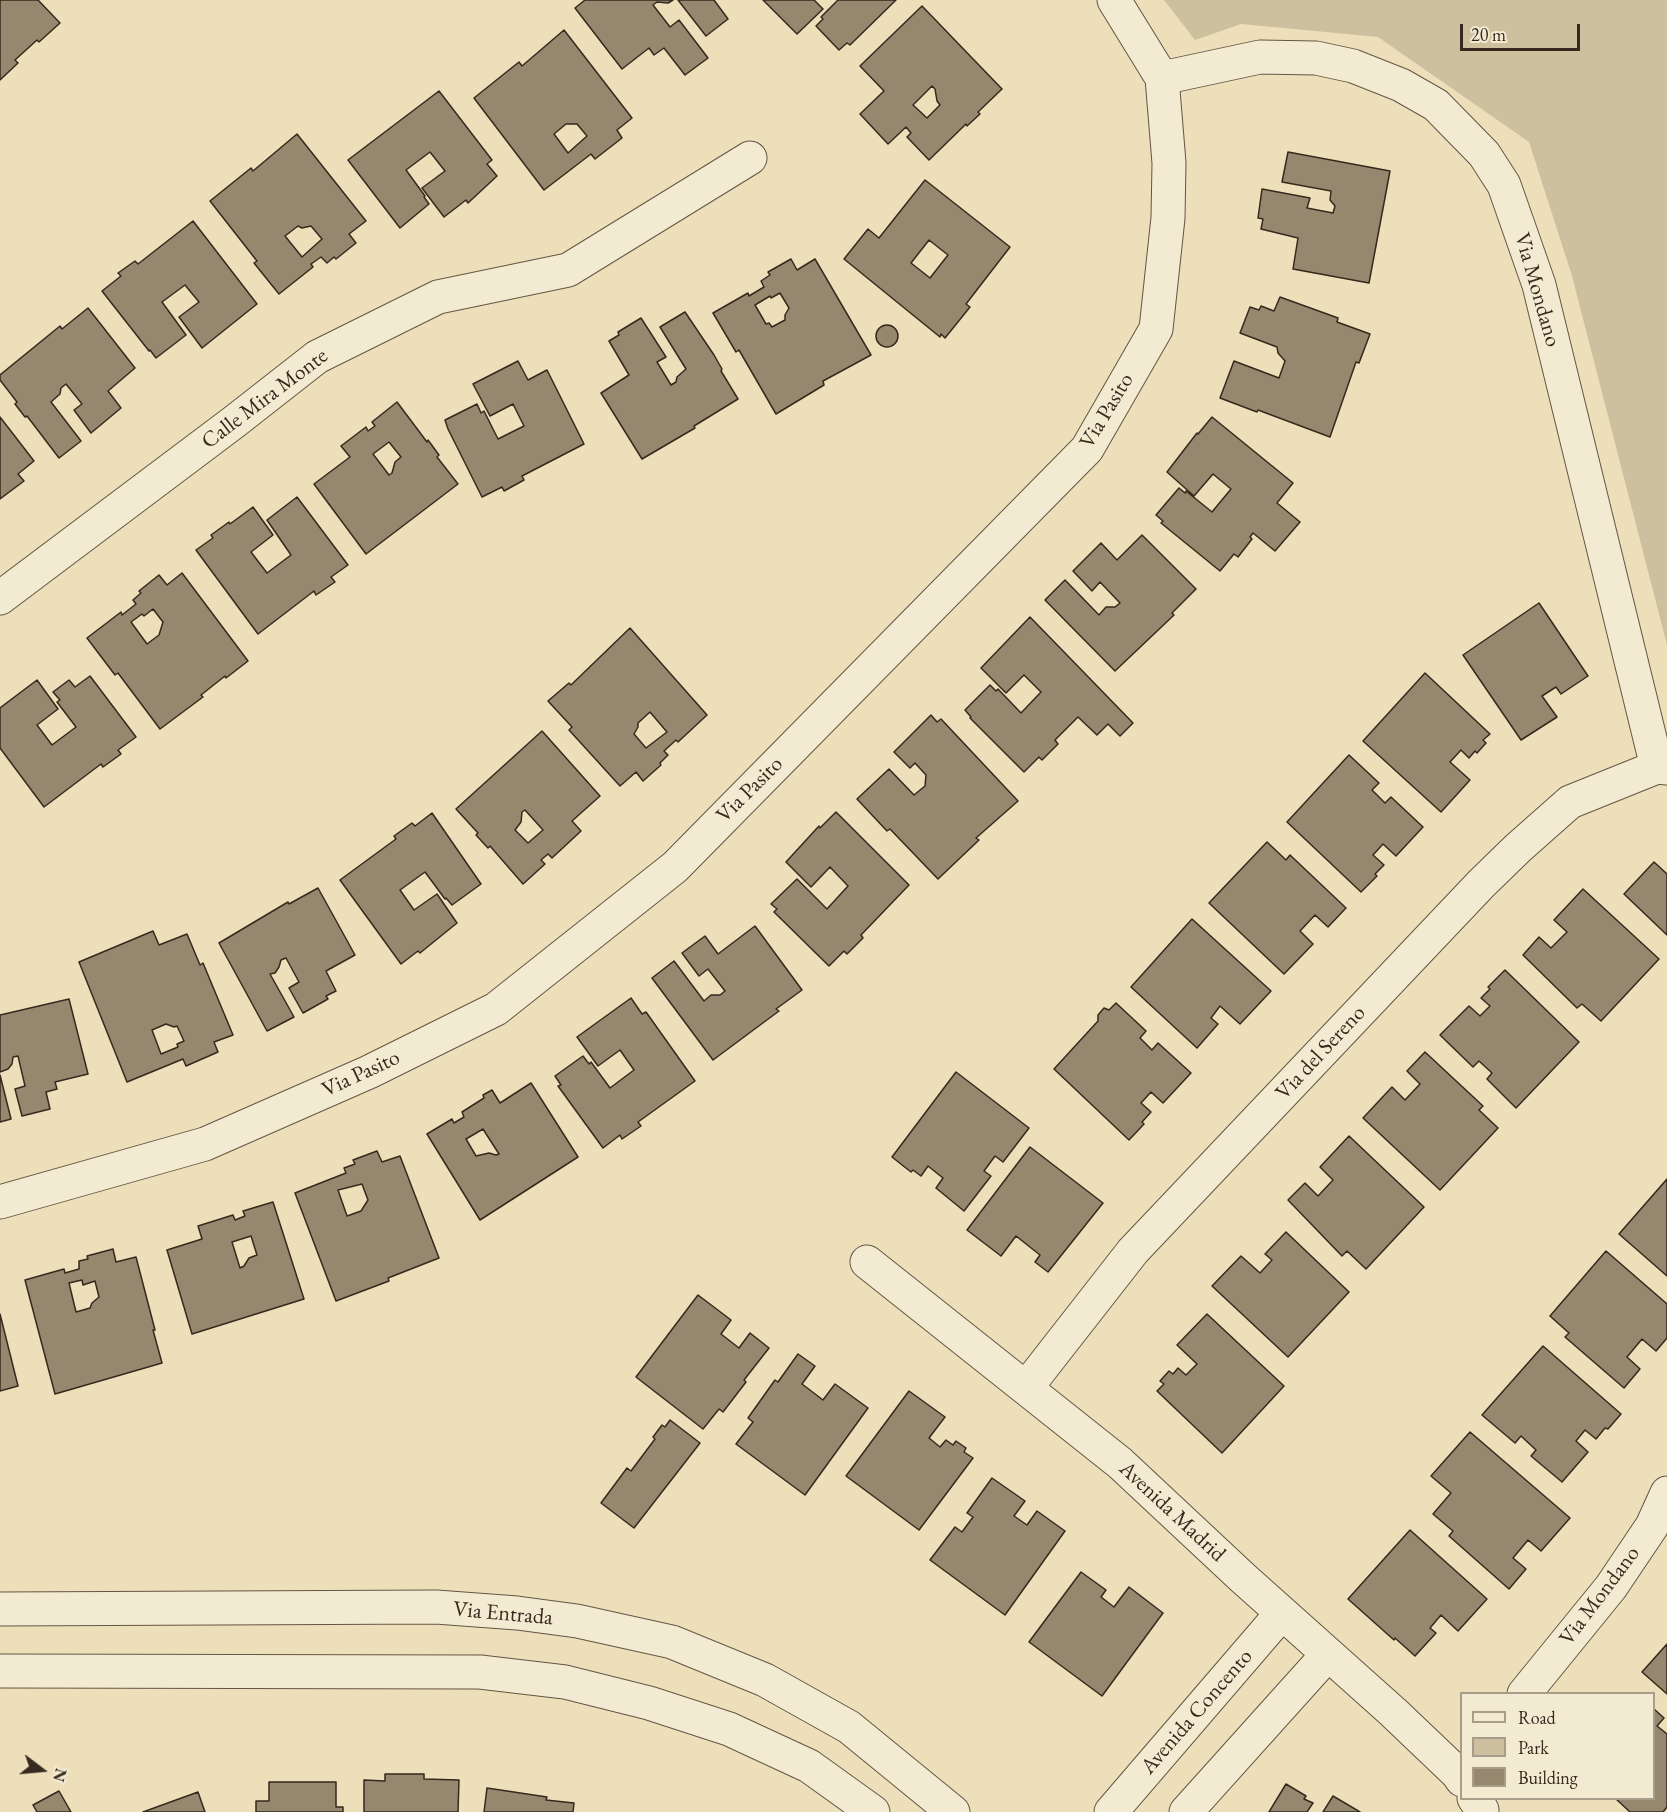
<!DOCTYPE html>
<style>
body{margin:0}
#map{position:relative;width:1667px;height:1812px;overflow:hidden;background:#ecdfb9;font-family:"EB Garamond",serif}
canvas{display:block}
.legend{position:absolute;left:1460px;top:1692px;width:195px;height:108px;box-sizing:border-box;background:#f3ead2;border:2px solid #a79d8a;margin:0;padding:8px 10px;list-style:none;font-size:18px;color:#36291d}
.legend li{display:flex;align-items:center;gap:12px;height:30px}
.legend b{width:30px;border:2px solid #a79d8a}
.north{position:absolute;left:12px;top:1740px;width:60px;height:60px;-webkit-text-stroke:4px #f3ead2;paint-order:stroke;rotate:106deg;font-size:16px;font-weight:700;line-height:24px;text-align:center;color:#36291d}
.north::after{content:'';display:block;margin:auto;width:21px;height:27px;background:#36291d;clip-path:polygon(50% 0,100% 100%,50% 72%,0 100%)}
.scale{position:absolute;left:1460px;top:24px;width:120px;height:27px;box-sizing:border-box;border:3px solid #36291d;border-top:0;padding-left:8px;font-size:18px;line-height:21px;white-space:nowrap;color:#36291d;-webkit-text-stroke:4px #f3ead2;paint-order:stroke}
</style>
<div id="map">
<canvas width="1667" height="1812"></canvas>
<ul class="legend">
<li><b style="height:8px;background:#f3ead2"></b>Road</li>
<li><b style="height:16px;background:#cdc09e"></b>Park</li>
<li><b style="height:16px;background:#95886e"></b>Building</li>
</ul>
<div class="north">N</div>
<div class="scale">20 m</div>
</div>
<script>
const ctx = document.querySelector('canvas').getContext('2d');
ctx.lineJoin = 'round';
function paint(path, color) { ctx.fillStyle = color; ctx.fill(path, 'evenodd'); }
function stroke(path, color, width, dash) { ctx.strokeStyle = color; ctx.lineWidth = width; ctx.lineCap = dash ? 'butt' : 'round'; ctx.setLineDash(dash || []); ctx.stroke(path); }
function label(font, color, halo, rows, align = 'center') {
  ctx.font = font + ' "EB Garamond",serif'; ctx.lineWidth = 5; ctx.setLineDash([]); ctx.textBaseline = 'middle'; ctx.strokeStyle = halo; ctx.fillStyle = color; for (const [text, x, y, turn = 0] of rows) {
    ctx.save(); ctx.translate(x, y); ctx.rotate((+turn || 0) * Math.PI / 180); ctx.textAlign = isNaN(turn) ? turn : align; if (halo) ctx.strokeText(text, 0, 0); ctx.fillText(text, 0, 0); ctx.restore();
  }
}
const green = new Path2D(`
 M1164,0H1667V645L1572,276L1529,142L1378,37L1241,24L1195,40Z`);
const building = new Path2D(`
 M0,0H38L60,23L39,42L37,40L15,60L18,63L0,80Z
 M585,0H673L668,3L657,2L653,5L670,27L679,20L708,58L685,75L664,48L654,55L649,48L622,69L575,8Z
 M678,0H714L728,19L706,36Z
 M763,0H814L823,9L797,34Z
 M838,0H896L850,45L847,43L839,50L816,26L823,19L821,17Z
 M922,6L1002,89L978,112L980,114L967,126L966,124L929,160L907,137L911,133L906,127L888,144L860,114L884,91L860,66ZM932,86L935,89L937,101L940,105L927,118L913,105Z
 M564,30L632,118L617,130L622,138L595,159L591,154L544,190L474,98L519,62L522,66ZM566,124H577L587,136L568,153L554,134Z
 M439,91L492,160L487,164L497,176L468,203L466,200L444,217L422,188L445,171L430,152L406,170L425,196L424,197L429,204L400,228L348,160Z
 M297,134L366,221L349,234L356,243L336,259L334,257L327,263L321,257L311,264L313,267L279,294L254,263L257,261L210,201L251,168L253,171ZM298,226L302,228L311,226L322,239L302,257L285,236Z
 M1288,152L1390,171L1369,283L1293,269L1298,238L1261,229L1263,219L1258,218L1262,189L1310,198L1307,208L1333,213L1335,206L1330,200L1331,191L1282,182Z
 M925,180L1010,247L966,304L970,307L945,338L941,334L940,337L844,259L868,229L879,238ZM929,240L948,255L930,278L911,263Z
 M193,221L257,304L202,348L179,317L199,302L185,285L162,302L186,335L156,358L150,350L149,351L102,291L121,276L118,273L135,261L138,264Z
 M791,259L797,270L815,259L871,355L823,381L824,385L776,414L739,350L736,352L713,313L748,293L749,296L764,287L761,281L770,275L768,272ZM780,293L789,308L785,315V320L772,327L769,323L766,324L755,305L770,296L771,298Z
 M1280,297L1338,318L1337,322L1370,334L1359,363L1356,362L1330,437L1258,410L1257,412L1220,398L1234,361L1279,378L1285,361L1278,353L1277,347L1240,333L1250,307L1259,310L1261,306L1274,311Z
 M88,308L135,368L108,391L121,408L91,433L74,410L82,404L66,384L61,388L60,394L51,402L81,441L59,458L27,416L25,417L15,404L17,402L0,380V375L60,326L62,329Z
 M685,312L714,355L722,369L721,371L738,399L694,426L695,428L642,459L601,393L629,375L609,341L619,335L618,332L641,318L666,357L657,362L671,385L676,382L677,377L686,369L660,327Z
 M876 336a11 11 0 1 1 22 0a11 11 0 1 1-22 0Z
 M518,361L528,380L547,370L584,444L522,476L524,480L504,491L502,487L482,497L448,429L445,420L477,404L481,413L484,411L498,439L524,426L513,404L490,416L473,384Z
 M397,402L427,442L428,440L439,455L437,457L458,484L366,554L314,484L350,457L341,446L366,427L368,431L375,426L372,422ZM389,442L401,457L395,462L392,473L389,475L373,454Z
 M0,417L34,461L18,474L24,481L0,499Z
 M1212,417L1293,483L1277,503L1300,522L1275,551L1253,533L1250,537L1252,539L1238,557L1234,554L1220,571L1161,523L1163,521L1156,515L1179,488L1185,493L1186,491L1212,512L1231,489L1213,474L1194,496L1167,472L1197,433L1198,434Z
 M297,497L348,565L331,577L335,582L316,595L314,591L258,634L196,550L213,538L211,535L229,522L230,524L253,507L273,535L251,552L267,573L291,555L267,520Z
 M1142,535L1196,589L1172,613L1174,615L1115,671L1045,600L1065,580L1099,615L1106,607H1115L1120,603L1100,582L1092,591L1073,571L1101,543L1117,560Z
 M182,573L248,661L226,678L225,676L201,695L203,697L160,729L118,673L115,675L87,638L121,612L122,615L136,604L133,600L141,593L139,591L159,575L167,585ZM153,609L163,622L159,635L147,644L131,622L142,614L144,616Z
 M1539,603L1588,676L1561,694L1556,687L1542,696L1557,717L1521,740L1463,655Z
 M1030,617L1133,723L1120,736L1108,724L1097,735L1078,717L1055,740L1058,744L1042,760L1039,757L1024,772L970,718L971,717L965,710L990,685L996,691L998,689L1021,713L1041,692L1024,675L1006,693L981,668Z
 M630,628L707,715L678,742L676,740L664,751L668,755L660,763L661,765L643,781L636,772L620,786L569,730L572,727L548,701L569,683L571,685ZM650,712L667,732L646,748L634,734L638,727V723Z
 M1425,673L1490,734L1483,740L1486,743L1477,753L1475,751L1469,758L1461,750L1450,762L1470,780L1441,812L1363,741Z
 M90,676L136,737L118,750L121,754L103,767L101,764L44,807L0,748V708L37,680L58,709L37,725L52,745L76,727L57,702L60,700L53,692L69,680L75,687Z
 M931,715L937,722L941,719L1018,801L976,838L979,840L938,879L890,829L887,831L857,799L889,769L914,795L925,786L926,775L915,763L910,768L894,752Z
 M542,731L600,796L572,821L581,831L552,858L548,854L541,860L545,864L523,884L490,846L488,848L476,835L478,833L456,809ZM525,810L543,830L528,843L515,830L521,822L522,812Z
 M1349,755L1379,783L1372,790L1385,803L1391,797L1423,827L1396,856L1383,844L1373,855L1384,865L1375,874L1377,876L1361,892L1287,822Z
 M836,812L909,885L861,935L863,938L847,954L844,951L829,966L774,912L777,909L771,904L797,879L827,909L848,886L830,867L811,887L786,862L819,826L820,828Z
 M432,813L481,884L452,905L446,898L445,899L425,872L400,890L414,910L437,894L457,923L420,953L418,951L401,964L340,880L396,839L394,836L412,823L415,826Z
 M1267,842L1286,860L1290,855L1346,908L1328,927L1315,915L1300,931L1313,944L1284,974L1209,903Z
 M1654,862L1667,874V935L1624,894Z
 M318,888L355,955L326,971L336,991L326,996L328,999L303,1013L289,988L299,982L286,958L281,960L279,967L275,973L270,974L294,1017L267,1031L219,943L288,902L289,904Z
 M1583,889L1659,959L1601,1021L1582,1004L1577,1008L1523,955L1539,937L1551,948L1567,932L1554,920Z
 M1192,919L1271,991L1240,1024L1220,1006L1211,1018L1218,1024L1197,1048L1131,987Z
 M755,926L802,990L776,1009L779,1011L713,1060L652,978L674,961L704,1001L711,995H720L725,991L708,969L699,976L682,953L705,936L718,954Z
 M153,931L159,945L187,934L200,965L203,963L233,1035L214,1042L218,1052L186,1066L183,1059L127,1082L79,962ZM166,1024L174,1027L177,1026L184,1041L177,1044L178,1047L161,1054L152,1030Z
 M1505,970L1579,1042L1516,1108L1487,1079L1492,1073L1479,1061L1473,1067L1440,1035L1469,1006L1480,1016L1490,1006L1481,998L1490,989L1488,987Z
 M631,998L642,1014L646,1012L695,1081L638,1122L641,1126L622,1139L620,1135L603,1148L558,1086L561,1085L555,1076L583,1056L589,1064L591,1062L610,1088L634,1070L620,1050L598,1066L577,1037Z
 M69,999L88,1074L55,1082L57,1089L46,1092L50,1109L22,1116L15,1089L25,1086L18,1056L13,1057L12,1064L8,1069L0,1072V1015Z
 M1116,1003L1146,1031L1140,1038L1152,1050L1158,1043L1191,1073L1163,1103L1151,1092L1141,1103L1151,1112L1142,1122L1144,1124L1129,1140L1054,1069L1098,1021V1015L1104,1008L1109,1010Z
 M1425,1052L1483,1106L1479,1110L1498,1128L1440,1190L1363,1118L1392,1087L1405,1100L1420,1084L1407,1071Z
 M956,1072L1029,1128L1003,1162L995,1156L984,1171L991,1176L964,1211L936,1188L943,1178L928,1166L921,1176L913,1170L911,1172L892,1157Z
 M0,1075L11,1119L0,1122Z
 M531,1083L578,1157L480,1220L427,1134L452,1119L454,1123L464,1117L462,1112L484,1098L483,1095L492,1090L500,1103ZM483,1129L499,1154L496,1155L489,1153L476,1156L466,1139Z
 M1349,1136L1424,1207L1366,1269L1347,1251L1342,1256L1288,1200L1305,1183L1318,1196L1333,1180L1320,1167Z
 M1030,1147L1103,1203L1048,1272L1035,1262L1040,1255L1016,1236L1001,1256L967,1230Z
 M377,1151L382,1162L400,1156L439,1258L388,1278L389,1281L336,1301L295,1193L346,1173L344,1168L355,1164L353,1160ZM362,1184L368,1200L361,1211L347,1216L338,1190Z
 M1667,1179V1276L1619,1234Z
 M273,1202L304,1299L192,1334L167,1250L202,1239L198,1226L233,1215L235,1220L245,1216L243,1211ZM251,1236L257,1255L249,1258L244,1266L240,1268L232,1242Z
 M1286,1232L1349,1292L1288,1357L1212,1286L1241,1256L1260,1273L1272,1260L1265,1254Z
 M113,1249L116,1262L136,1257L155,1330H153L162,1363L55,1394L25,1280L64,1269L65,1273L79,1269V1261L88,1259L87,1256ZM82,1280L83,1285L95,1281L99,1297L92,1303L90,1308L76,1312L69,1283Z
 M1606,1251L1667,1304V1338L1656,1351L1642,1339L1627,1357L1640,1369L1624,1388L1565,1337L1569,1333L1550,1316Z
 M698,1295L731,1320L721,1334L739,1348L750,1333L769,1348L744,1380L746,1382L723,1412L719,1409L703,1429L636,1377Z
 M0,1314L18,1386L0,1391Z
 M1207,1314L1284,1386L1222,1453L1157,1391L1164,1384L1160,1381L1169,1371L1173,1374L1178,1368L1186,1375L1197,1364L1177,1345Z
 M1543,1346L1621,1414L1608,1429L1605,1428L1596,1439L1585,1430L1576,1441L1588,1452L1562,1482L1531,1456L1536,1450L1521,1436L1515,1443L1482,1415Z
 M798,1354L815,1366L802,1384L823,1400L835,1384L868,1408L805,1495L736,1444L753,1422L748,1418L775,1380L778,1382Z
 M909,1391L945,1417L929,1438L940,1447L946,1440L953,1445L956,1441L966,1448L964,1452L973,1458L919,1530L846,1476Z
 M670,1420L700,1443L634,1528L601,1503L627,1468L631,1471L655,1439L653,1437L662,1425L665,1427Z
 M1470,1432L1570,1518L1541,1551L1528,1540L1513,1558L1526,1569L1509,1589L1449,1536L1453,1531L1433,1514L1451,1493L1431,1476Z
 M992,1478L1025,1501L1014,1516L1027,1525L1037,1511L1065,1531L1005,1615L930,1560L955,1527L962,1532L973,1517L967,1513Z
 M1410,1530L1487,1599L1458,1631L1441,1615L1430,1628L1436,1633L1415,1656L1395,1638L1394,1640L1348,1599Z
 M1081,1572L1106,1590L1101,1597L1114,1607L1129,1587L1163,1613L1102,1696L1029,1642Z
 M1667,1644V1694L1642,1672Z
 M1654,1709L1664,1718L1657,1726L1667,1734V1807L1663,1812H1630L1615,1798H1654Z
 M385,1774H424V1779L459,1780L458,1812H364V1780L385,1781Z
 M269,1782H336V1807H343V1812H256V1801H269Z
 M1286,1784L1306,1796L1304,1799L1313,1803L1307,1812H1269Z
 M487,1788L547,1797L546,1800L574,1803L573,1812H484Z
 M59,1791L71,1812H37L33,1805Z
 M198,1792L205,1812H143Z
 M1333,1796L1360,1812H1323Z`);
const minor = new Path2D(`
 M1162,78L1260,57L1316,58L1353,66L1401,85L1436,105L1484,154L1504,185L1539,285L1657,767
 M0,598L234,422L317,357L438,297L568,270L750,158
 M0,1202L205,1144L369,1072L496,1009L675,867L1087,449L1156,329L1168,218L1169,163L1162,78L1114,0
 M867,1262L1120,1463L1243,1578L1393,1712L1457,1773L1462,1780
 M1026,1388L1133,1251L1481,884L1518,848L1570,802L1657,767L1667,768
 M0,1609L436,1607L517,1613L577,1621L672,1642L765,1680L849,1727L953,1812
 M0,1671L480,1672L565,1682L649,1703L729,1729L809,1766L873,1812
 M1524,1694L1611,1587L1652,1526L1667,1493
 M1474,1798L1482,1810
 M1111,1812L1282,1613
 M1186,1812L1328,1654`);
const streetNames = [
 ["Via Mondano",1537,290,74],
 ["Calle Mira Monte",265,399,-37],
 ["Via Pasito",1107,411,-59],
 ["Via Pasito",750,790,-45],
 ["Via del Sereno",1321,1053,-47],
 ["Via Pasito",361,1074,-25],
 ["Avenida Madrid",1172,1512,43],
 ["Via Mondano",1600,1596,-53],
 ["Via Entrada",503,1614,5],
 ["Avenida Concento",1197,1712,-49]
];
paint(green, '#cdc09e');
paint(building, '#95886e');
stroke(building, '#36291d', 1.5);
stroke(minor, '#645644', 35);
stroke(minor, '#f3ead2', 33);
label('22px', '#36291d', '#f3ead2', streetNames);
</script>
